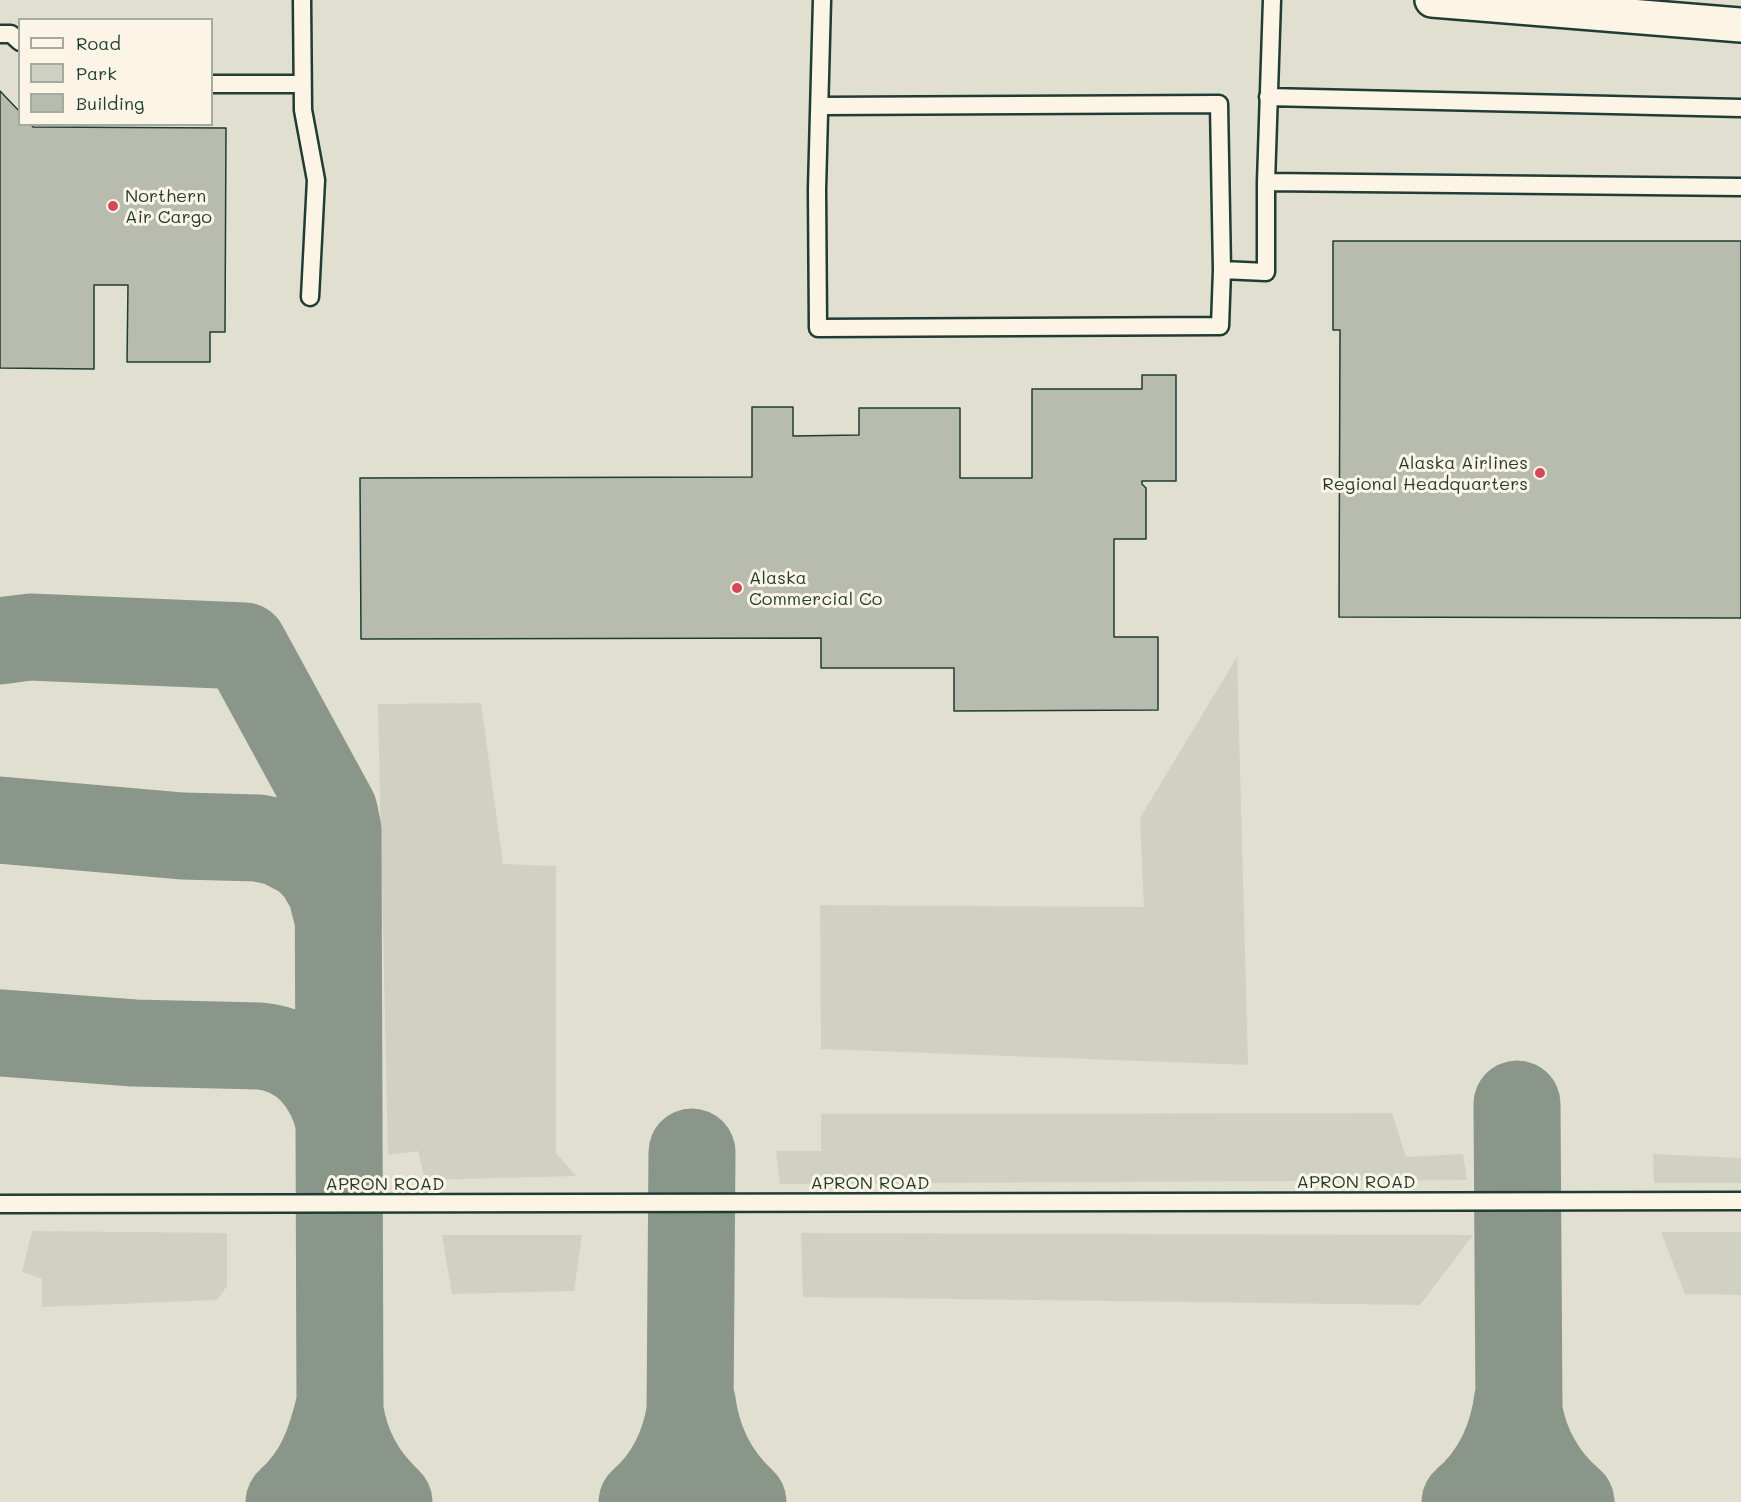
<!DOCTYPE html>
<style>
body{margin:0}
#map{position:relative;width:1741px;height:1502px;overflow:hidden;background:#f3eede;font-family:Mali,sans-serif}
canvas{display:block}
.legend{position:absolute;left:18px;top:18px;width:195px;height:108px;box-sizing:border-box;background:#fcf5e5;border:2px solid #a4ab9e;margin:0;padding:8px 10px;list-style:none;font-size:18px;color:#1f3d34}
.legend li{display:flex;align-items:center;gap:12px;height:30px}
.legend b{width:30px;border:2px solid #a4ab9e}
</style>
<div id="map">
<canvas width="1741" height="1502"></canvas>
<ul class="legend">
<li><b style="height:8px;background:#fcf5e5"></b>Road</li>
<li><b style="height:16px;background:#d0d1c2"></b>Park</li>
<li><b style="height:16px;background:#b8bcae"></b>Building</li>
</ul>
</div>
<script>
const ctx = document.querySelector('canvas').getContext('2d');
ctx.lineJoin = 'round';
function paint(path, color) { ctx.fillStyle = color; ctx.fill(path, 'evenodd'); }
function stroke(path, color, width, dash) { ctx.strokeStyle = color; ctx.lineWidth = width; ctx.lineCap = dash ? 'butt' : 'round'; ctx.setLineDash(dash || []); ctx.stroke(path); }
function label(font, color, halo, rows, align = 'center') {
  ctx.font = font + ' Mali,sans-serif'; ctx.lineWidth = 6; ctx.setLineDash([]); ctx.textBaseline = 'middle'; ctx.strokeStyle = halo; ctx.fillStyle = color; for (const [text, x, y, turn = 0] of rows) {
    ctx.save(); ctx.translate(x, y); ctx.rotate((+turn || 0) * Math.PI / 180); ctx.textAlign = isNaN(turn) ? turn : align; if (halo) ctx.strokeText(text, 0, 0); ctx.fillText(text, 0, 0); ctx.restore();
  }
}
const built = new Path2D(`
 M0,0H1741V1502H0ZM20,20H212V124H20Z`);
const green = new Path2D(`
 M1237,657L1248,1065L821,1049L820,905L1144,907L1140,818Z
 M481,703L503,864L556,866V1153L576,1176L425,1180L418,1151L388,1155L378,704Z
 M1392,1113L1406,1157L1463,1154L1467,1180L780,1184L776,1151H821V1114Z
 M1653,1154L1741,1158V1183H1654Z
 M32,1231L227,1233V1286L217,1300L42,1307V1279L22,1272Z
 M1661,1232H1741V1295L1685,1294Z
 M801,1233L1473,1235L1420,1305L803,1297Z
 M442,1235H582L574,1291L452,1294Z`);
const taxiway = new Path2D(`
 M0,641L30,637L244,646L334,811L338,830L340,1410C345,1446 363,1478 389,1502
 M0,820L182,836L258,838L278,842L305,856L319,870L331,891L338,919
 M0,1033L134,1043L260,1046C303,1050 329,1082 339,1122
 M1517,1104L1519,1411C1525,1446 1543,1479 1571,1502
 M692,1401C697,1441 713,1475 743,1502
 M289,1502C320,1475 331,1441 340,1403
 M642,1502C669,1479 684,1447 690,1412L692,1152
 M1465,1502C1497,1475 1513,1438 1518,1397`);
const building = new Path2D(`
 M0,91L20,112V124H31L33,127L226,128L225,332H210V362H127L128,285H94V369L0,368Z
 M1333,241H1741V618L1339,617L1340,330H1333Z
 M1142,375H1176V481H1142V484L1146,488V539H1114V637H1158V710L954,711V668H821V638L361,639L360,478L752,477V407H793V436L859,435V408H960V478H1032V389H1142Z`);
const service = new Path2D(`
 M302,0L303,110L316,180L310,297
 M1272,0L1266,182L1741,187
 M0,34H11L20,42
 M212,84H302
 M1268,97L1741,108
 M821,106L1219,104L1222,270L1220,326L818,328L817,189L822,0
 M1222,270L1266,272V182
 M0,1204L1741,1201`);
const minor = new Path2D(`
 M1432,0L1741,25`);
const markers = [
 [113,206,6,"#d1495b"],
 [1540,473,6,"#d1495b"],
 [737,588,6,"#d1495b"]
];
const poiNames = [
 ["Northern",125,196],
 ["Air Cargo",125,217],
 ["Alaska Airlines",1528,463,"right"],
 ["Regional Headquarters",1528,484,"right"],
 ["Alaska",749,578],
 ["Commercial Co",749,599]
];
const streetNames = [
 ["APRON ROAD",1356,1182],
 ["APRON ROAD",870,1183],
 ["APRON ROAD",385,1184]
];
paint(built, '#e1dfd0');
paint(green, '#d0d1c2');
stroke(taxiway, '#899689', 87);
paint(building, '#b8bcae');
stroke(building, '#1f3d34', 1.5);
stroke(service, '#1f3d34', 21);
stroke(minor, '#1f3d34', 38);
stroke(service, '#fcf5e5', 16);
stroke(minor, '#fcf5e5', 33);
for (const [x, y, r, color] of markers) { const dot = new Path2D(); dot.arc(x, y, r, 0, 2 * Math.PI); ctx.fillStyle = color; ctx.fill(dot); stroke(dot, '#fcf5e5', 2); }
label('18px', '#1f3d34', '#fcf5e5', poiNames, 'left');
label('18px', '#1f3d34', '#fcf5e5', streetNames);
</script>
